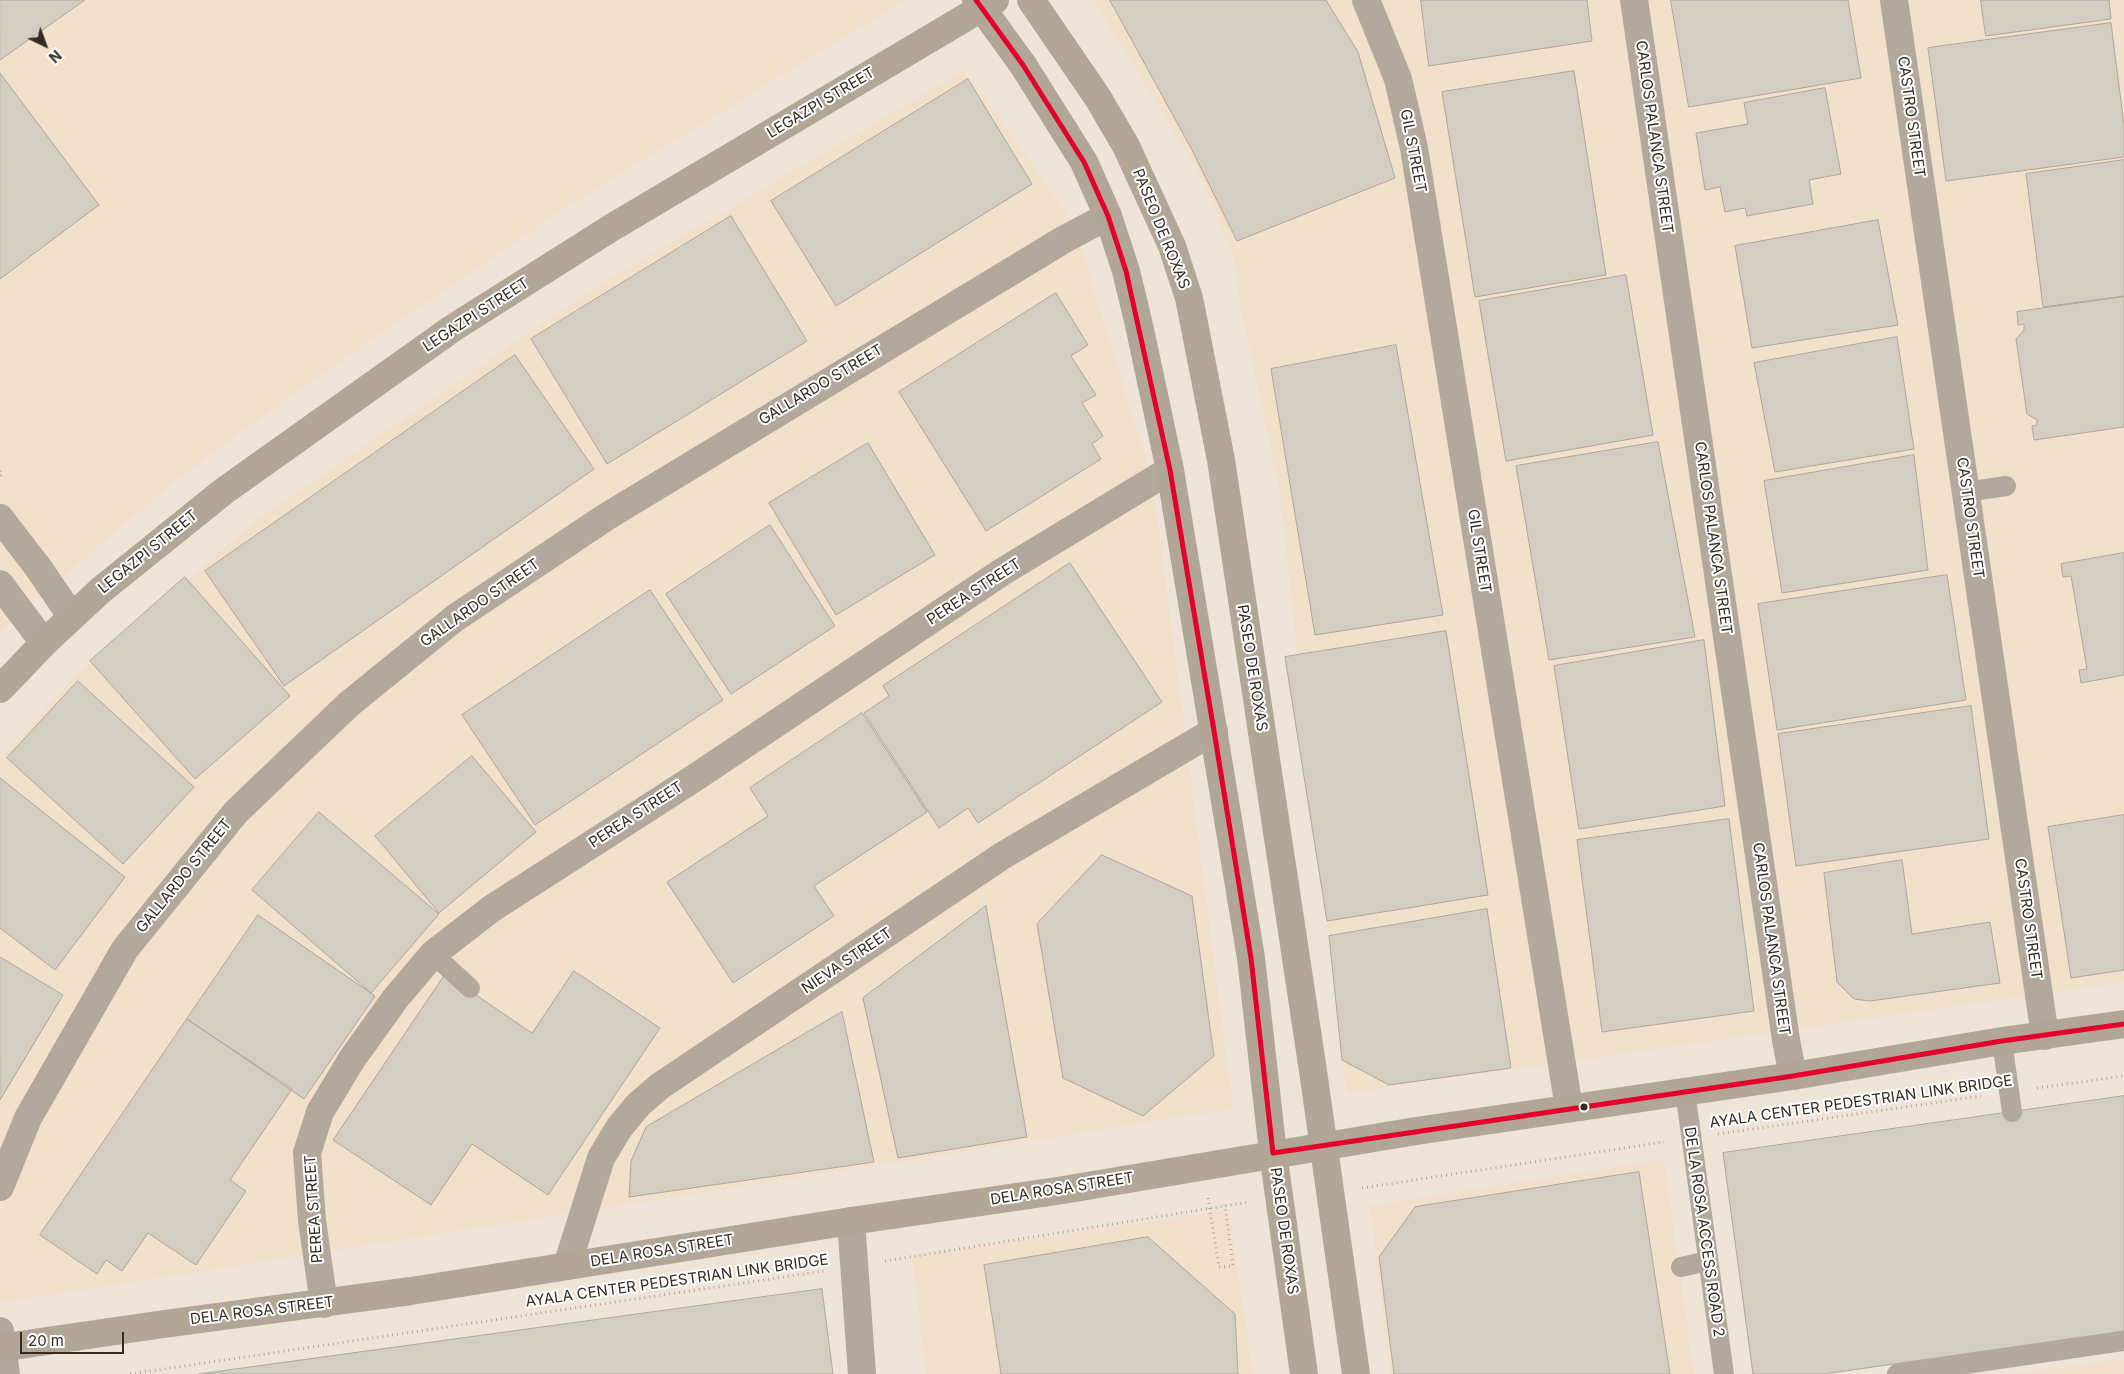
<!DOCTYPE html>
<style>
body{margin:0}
#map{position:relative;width:2124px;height:1374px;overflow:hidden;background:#eee5d8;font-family:Inter,sans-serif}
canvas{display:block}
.north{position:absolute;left:20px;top:20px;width:50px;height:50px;-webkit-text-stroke:4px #fff;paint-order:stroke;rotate:138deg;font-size:14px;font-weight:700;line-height:20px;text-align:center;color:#322c22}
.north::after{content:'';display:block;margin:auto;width:18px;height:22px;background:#322c22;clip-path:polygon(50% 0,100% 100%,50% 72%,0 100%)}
.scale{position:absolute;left:20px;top:1332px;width:104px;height:22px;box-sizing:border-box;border:2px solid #322c22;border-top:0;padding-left:6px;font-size:15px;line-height:18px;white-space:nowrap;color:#322c22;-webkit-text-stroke:4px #fff;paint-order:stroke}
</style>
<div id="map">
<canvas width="2124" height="1374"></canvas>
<div class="north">N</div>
<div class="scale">20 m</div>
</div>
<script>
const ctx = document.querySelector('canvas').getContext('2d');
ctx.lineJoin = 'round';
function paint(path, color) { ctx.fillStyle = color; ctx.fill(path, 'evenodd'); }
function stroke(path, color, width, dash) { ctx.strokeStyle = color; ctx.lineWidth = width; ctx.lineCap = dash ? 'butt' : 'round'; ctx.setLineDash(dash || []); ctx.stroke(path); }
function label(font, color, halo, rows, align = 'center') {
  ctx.font = font + ' Inter,sans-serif'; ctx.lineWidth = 4; ctx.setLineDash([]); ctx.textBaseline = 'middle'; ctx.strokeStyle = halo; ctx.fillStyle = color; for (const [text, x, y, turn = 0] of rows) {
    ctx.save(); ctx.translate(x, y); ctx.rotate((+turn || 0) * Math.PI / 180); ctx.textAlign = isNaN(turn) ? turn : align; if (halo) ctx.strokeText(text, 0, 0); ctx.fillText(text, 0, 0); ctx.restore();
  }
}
const built = new Path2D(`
 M0,0H905L568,206L300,389L166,488L16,618L0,634Z
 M1093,0H2124V982L1347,1093L1279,488L1240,304L1233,255L1196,167Z
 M965,70L1074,224L1153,483L1233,1109L0,1303V760L77,674L257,520L594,288Z
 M1664,1159L1694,1374H1390L1370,1206Z
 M1229,1210L1253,1374H926L912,1256Z
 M2124,1359V1374H2012Z`);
const building = new Path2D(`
 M0,0H85L0,60Z
 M1110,0H1326L1358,52L1395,178L1237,241L1192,150Z
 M1421,0H1587L1592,41L1429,66Z
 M1671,0H1848L1861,78L1689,107Z
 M1981,0H2109L2111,19L1986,36Z
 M2111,23L2124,125V157L1946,181L1928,48Z
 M1574,71L1606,275L1475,297L1442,92Z
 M0,73L99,205L0,279Z
 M968,79L1032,184L836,306L771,201Z
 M1825,88L1841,174L1809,180L1813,204L1747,216L1745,208L1725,212L1720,187L1705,190L1696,133L1748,124L1744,103Z
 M2124,160V296L2043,307L2026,174Z
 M731,216L807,341L607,464L531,339Z
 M1878,220L1898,325L1752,348L1735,246Z
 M1626,275L1653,435L1506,461L1479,301Z
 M1056,293L1088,345L1071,356L1096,395L1082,403L1103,436L1092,444L1101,459L986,531L899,392Z
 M2124,297V427L2034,440L2032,426L2037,425V420L2027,414L2016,339L2024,330V324L2018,325L2017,312Z
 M1897,337L1914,449L1775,472L1754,363Z
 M1396,345L1443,615L1315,635L1271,369Z
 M515,355L594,469L284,686L205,571Z
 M1658,442L1695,637L1549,660L1516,466Z
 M868,443L935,555L836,615L769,503Z
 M1914,455L1928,570L1782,593L1764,481Z
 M770,525L835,626L731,694L666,594Z
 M2124,553V675L2081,683L2079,670L2087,669L2071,576L2063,577L2061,564Z
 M1070,563L1162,702L978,823L968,808L939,828L864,713L889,696L883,686Z
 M1947,575L1966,700L1777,730L1758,604Z
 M185,577L290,696L195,779L90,661Z
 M650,590L723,700L535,825L462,715Z
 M1446,631L1488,895L1327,921L1285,657Z
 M1704,640L1725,806L1579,829L1554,666Z
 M78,681L194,787L123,864L7,758Z
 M1971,706L1989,839L1796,866L1778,734Z
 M862,713L927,812L814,886L834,916L733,983L667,882L768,816L750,788Z
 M472,756L536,832L439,913L375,836Z
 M0,778L125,877L55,970L0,928Z
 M319,812L439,914L371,993L252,890Z
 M2124,815V970L2071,978L2048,827Z
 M1729,819L1754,1011L1602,1032L1577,840Z
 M1102,855L1192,896L1214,1056L1143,1116L1063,1078L1037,924Z
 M1902,860L1912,934L1990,922L2000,983L1870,1001L1854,999L1837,982L1824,873Z
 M986,906L1027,1137L898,1158L863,998Z
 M1487,909L1511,1068L1389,1085L1342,1060L1329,936Z
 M258,915L375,996L304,1099L187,1019Z
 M0,957L63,995L0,1100Z
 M574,971L660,1028L548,1195L472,1144L431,1205L333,1140L445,974L532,1033Z
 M842,1012L874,1162L629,1197L631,1161L646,1127Z
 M187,1019L292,1089L230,1180L246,1191L196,1265L148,1233L122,1271L106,1260L97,1274L40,1235Z
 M2124,1096V1331L1824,1374H1753L1723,1153Z
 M1639,1172L1670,1374H1394L1379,1257L1415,1207Z
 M1148,1237L1235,1314L1238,1374H1001L984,1265Z
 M822,1289L833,1374H199Z`);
const path = new Path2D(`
 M0,471L2,474L0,476
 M2037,1088L2124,1076
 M1718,1134L1981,1096
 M1362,1188L1664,1142
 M1208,1198L1219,1267L1233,1266L1225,1205
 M885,1261L1249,1202
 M130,1374L824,1271`);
const lane = new Path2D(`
 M1966,492L2006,486
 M433,954L470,988
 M2002,1041L2012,1112
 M1685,1091L1724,1374
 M1681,1267L1708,1261
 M1897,1374L2124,1341`);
const street = new Path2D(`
 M1366,0L1398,79L1414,148L1569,1108
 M1634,0L1786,1040L1793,1076
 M1894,0L2045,1036
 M0,518L37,566L72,617
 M0,584L44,643
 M0,1187L28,1118L125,949L236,812L349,704L455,618L606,517L1063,240L1108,216
 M851,1221L862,1374
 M567,1266L601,1158L619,1128L638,1105L660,1086L1002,856L1214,731
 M324,1304L312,1221L307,1153L320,1112L352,1059L395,999L433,954L491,909L696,777L1002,572L1170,470
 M0,1331L6,1374`);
const secondary = new Path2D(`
 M976,0L1023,65L1084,162L1108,216L1126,271L1139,325L1170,470L1251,958L1273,1153L1304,1374
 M1031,0L1098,98L1126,146L1172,246L1189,298L1221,460L1313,1071L1356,1374
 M0,689L44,643L101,590L224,491L453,328L611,228L995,0
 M0,1348L164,1324L411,1291L851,1221L1057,1191L1416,1131L1793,1076L2002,1041L2124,1024`);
const bus1 = new Path2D(`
 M976,0L1023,65L1084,162L1108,216L1126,271L1170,470L1214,731L1251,958L1273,1153L1793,1076L2002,1041L2124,1024`);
const markers = [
 [1584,1107,4.5,"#322c22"]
];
const streetNames = [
 ["LEGAZPI STREET",821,103,-31],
 ["CASTRO STREET",1911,117,82],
 ["CARLOS PALANCA STREET",1654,137,82],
 ["GIL STREET",1413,151,79],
 ["PASEO DE ROXAS",1161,229,68],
 ["LEGAZPI STREET",476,315,-33],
 ["GALLARDO STREET",821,385,-31],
 ["CASTRO STREET",1970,518,82],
 ["CARLOS PALANCA STREET",1713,538,82],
 ["GIL STREET",1479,551,81],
 ["LEGAZPI STREET",148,552,-39],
 ["PEREA STREET",974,592,-33],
 ["GALLARDO STREET",480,603,-35],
 ["PASEO DE ROXAS",1252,668,81],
 ["PEREA STREET",636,815,-33],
 ["GALLARDO STREET",184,876,-51],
 ["CASTRO STREET",2028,919,82],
 ["CARLOS PALANCA STREET",1771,939,82],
 ["NIEVA STREET",847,961,-34],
 ["AYALA CENTER PEDESTRIAN LINK BRIDGE",1861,1102,-8],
 ["DELA ROSA STREET",1062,1189,-9],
 ["PEREA STREET",314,1209,-94],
 ["PASEO DE ROXAS",1284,1231,82],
 ["DE LA ROSA ACCESS ROAD 2",1704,1232,82],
 ["DELA ROSA STREET",662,1251,-9],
 ["AYALA CENTER PEDESTRIAN LINK BRIDGE",677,1281,-8],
 ["DELA ROSA STREET",262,1311,-7]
];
paint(built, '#f1e1ca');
paint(building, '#d4cdc2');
stroke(building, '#afa79d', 1);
stroke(path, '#b2aa9e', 3, [1, 4]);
stroke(lane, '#b2a99c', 20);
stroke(street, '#b2a99c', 28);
stroke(secondary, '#b2a797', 28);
stroke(bus1, '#e4002b', 5);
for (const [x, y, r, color] of markers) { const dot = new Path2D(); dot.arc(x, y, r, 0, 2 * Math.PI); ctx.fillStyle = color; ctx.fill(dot); stroke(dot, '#fff', 2); }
label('15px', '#322c22', '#fff', streetNames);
</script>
